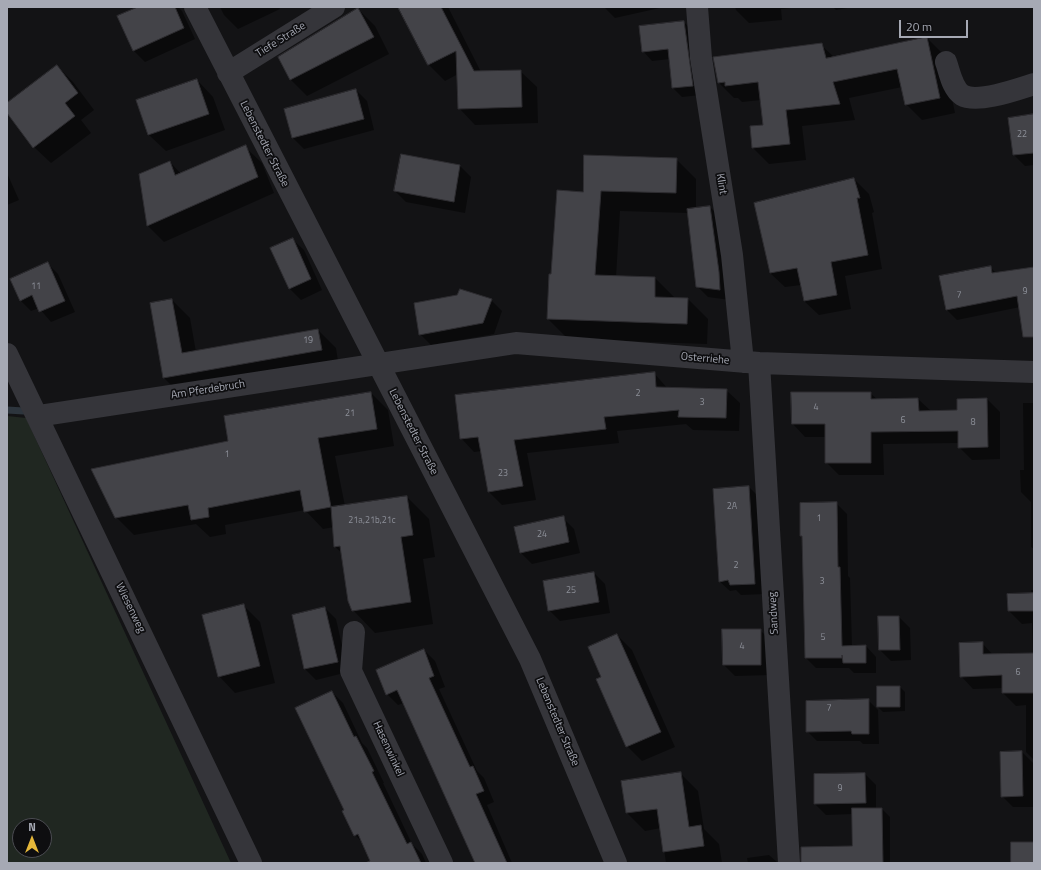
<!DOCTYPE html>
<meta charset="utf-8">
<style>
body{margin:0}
#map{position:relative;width:1041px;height:870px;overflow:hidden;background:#131315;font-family:"Titillium Web",sans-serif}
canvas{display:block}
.frame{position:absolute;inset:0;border:8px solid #a6a9b4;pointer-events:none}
.north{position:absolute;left:12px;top:818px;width:40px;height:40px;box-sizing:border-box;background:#0e0e10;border:1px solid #4b4c52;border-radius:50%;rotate:0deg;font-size:11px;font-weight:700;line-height:16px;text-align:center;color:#a6a9b4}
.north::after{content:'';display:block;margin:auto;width:14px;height:18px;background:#e6b83a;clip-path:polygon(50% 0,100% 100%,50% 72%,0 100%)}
.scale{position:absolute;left:899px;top:20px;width:69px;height:18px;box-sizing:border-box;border:2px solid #a6a9b4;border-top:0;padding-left:5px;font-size:12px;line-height:14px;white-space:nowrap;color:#a6a9b4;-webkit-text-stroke:3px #0e0e10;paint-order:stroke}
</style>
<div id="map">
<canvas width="1041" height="870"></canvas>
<div class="frame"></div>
<div class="north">N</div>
<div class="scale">20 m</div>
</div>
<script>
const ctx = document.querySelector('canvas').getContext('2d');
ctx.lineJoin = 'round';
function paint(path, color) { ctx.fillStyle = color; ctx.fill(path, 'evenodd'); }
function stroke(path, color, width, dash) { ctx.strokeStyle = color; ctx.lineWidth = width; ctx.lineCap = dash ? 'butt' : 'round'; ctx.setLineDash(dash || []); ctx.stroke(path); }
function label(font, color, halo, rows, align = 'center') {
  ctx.font = font + ' "Titillium Web",sans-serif'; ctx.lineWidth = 3.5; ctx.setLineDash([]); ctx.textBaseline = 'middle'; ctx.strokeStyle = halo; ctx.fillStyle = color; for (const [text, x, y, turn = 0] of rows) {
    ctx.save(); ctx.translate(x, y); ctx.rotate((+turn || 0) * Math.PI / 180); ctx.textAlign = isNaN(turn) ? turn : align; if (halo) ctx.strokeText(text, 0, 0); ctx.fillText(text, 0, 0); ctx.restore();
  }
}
const green = new Path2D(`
 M7,416L26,418L231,863H7ZM20,826H44V850H20Z`);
const shadow = new Path2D(`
 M140,7H178L182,11L195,39L145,62L134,51L119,17Z
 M220,7H279L280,9L238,29L224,15Z
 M399,7H448L481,72L520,71L537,87L538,123L475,125L459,108L458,74L445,81L428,64Z
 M604,7H664L615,18Z
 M735,7H800L781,9L782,20L749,23L736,10Z
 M833,7H853L836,10Z
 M358,9L375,26L389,54L307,96L291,80L279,57Z
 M684,22L693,32L701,95L682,97L673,88L670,59L652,61L643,51Z
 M927,38L943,54L955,113L922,120L906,104L902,87L849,98L855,120L802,126L806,160L769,164L753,148L751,127L764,126L761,100L742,102L738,98H734L718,82L821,45L834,57Z
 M57,66L73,82L94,110L81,120L91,133L51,163L34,147L7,111V104Z
 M197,80L213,97L225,130L166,151L149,135L137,101Z
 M356,90L367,101L374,130L304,149L293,138Z
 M1034,116V165L1025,166L1014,155Z
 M245,147L262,163L274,193L164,242L148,226L140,174L170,162L181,174Z
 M401,155L460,166L471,177L465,213L406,202L395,191Z
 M676,159L696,179V209L710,207L720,217L730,300L708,297L697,286L689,213L620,211L616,277L655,278L675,298L688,299L708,319L707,344L568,339L548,319L550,275H552L584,193Z
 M7,173L19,200L7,205Z
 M854,179L869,194L874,212L872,213L882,269L845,276L851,309L819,315L804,301L801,285L785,287L770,273Z
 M292,239L304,250L322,290L301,300L290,289L272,249Z
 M47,263L58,274L75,312L51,322L39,308L31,311L20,300Z
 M990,267L997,274L1034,268V325L1020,307L957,320L947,310L940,277Z
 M172,300L190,318L196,352L318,330L336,348L339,368L182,396L164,378L151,304Z
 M491,300L502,311L494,334L431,345L420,334Z
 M654,373L668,389L726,390L740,403L739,431L693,430L686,424L617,431L619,443L527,453L536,500L502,505L489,492L482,451L474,452L461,438Z
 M371,393L388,410L394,446L335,456L345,506L407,497L429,519L435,557L423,559L433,624L375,633L353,610L342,553L335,547L334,527L323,529L305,510L225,525L226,534L210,537L196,524L134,535L116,517L230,442Z
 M792,393H870L878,400L918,399L931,411H958L987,399L1000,412V459L972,460L959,447V443L883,444L884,475H839L826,462V437H805L793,424Z
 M1023,403H1034V549L1031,547V502L1021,492L1020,470H1024Z
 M749,487L759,497L765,594L741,595L736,590L730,591L719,581Z
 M836,503L847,514L848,576L850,578L852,647L866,646L876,657V673H854L849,668H816L806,658L803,537L801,535Z
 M563,518L574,529L580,553L532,564L521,553Z
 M594,573L605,584L610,613L560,621L549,610Z
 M1031,590H1034V760L1026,752V705L1016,706L1003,693V688L973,689L961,676L982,643L993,655L1033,654L1032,623L1022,624L1009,611L1032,594Z
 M243,605L260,622L275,683L235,693L219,676Z
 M325,608L336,619L348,672L316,680L305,669Z
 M899,617L910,628L911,660L891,661L880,650Z
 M760,630L771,641L772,675L735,676L724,665Z
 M617,635L632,650L675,747L642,761L627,746Z
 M424,650L435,661L445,687L439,689L477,771L484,778L494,802L487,805L512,863H476L404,703L398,705L387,694Z
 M900,687L905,692V711L883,712L878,707Z
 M332,692L343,703L362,743L367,748L384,783H383L412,844L422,854L426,863H372L363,843L355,835Z
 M868,700L878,710L879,744H863L860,741H817L807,731Z
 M1022,752L1033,763V807H1013L1002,796Z
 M680,773L698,791L704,829L719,844L722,863H666L661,828L645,831L627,813L622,782Z
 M865,774L876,785V809H882L890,817V863H822L853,847V814L826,815L815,804V775Z
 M769,855L778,863H748L747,858Z`);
const stream = new Path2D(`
 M7,410L24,411`);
const building = new Path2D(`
 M138,7H175L184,28L133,51L117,16Z
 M398,7H441L474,71L521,70L522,107L458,109L456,51L428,65Z
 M358,8L374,37L290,80L278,57Z
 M684,21L693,86L672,88L668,49L642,52L639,26Z
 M927,37L940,98L905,105L897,69L833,82L840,104L786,110L790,144L752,148L750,126L763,125L758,82L725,86V82L718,83L713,57L822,43L826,58Z
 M57,65L78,93L65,103L75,116L33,148L7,113V103Z
 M197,79L209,114L148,135L136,100Z
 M356,89L364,119L292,138L284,109Z
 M1034,114V153L1013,155L1008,118Z
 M246,145L258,177L147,226L139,174L170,161L175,175Z
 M401,154L460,165L454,202L394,191Z
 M584,155L677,158L676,193L601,191L595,275L655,277V297L688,298L687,324L547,319L549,274H551L557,190L583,192Z
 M854,178L860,198H857L868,255L831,262L837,295L804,301L797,268L770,273L754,203Z
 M710,206L719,272L720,290L696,287L687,209Z
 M293,238L311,279L289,289L270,248Z
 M48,262L65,301L39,312L32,295L20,301L10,279Z
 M991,266L992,273L1034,267V337H1023L1017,296L946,310L939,276Z
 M460,289L492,299L483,323L419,335L414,303L457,295Z
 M172,299L182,353L318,329L322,350L163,378L150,303Z
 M655,372L656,387L727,389L726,418L678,417L679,410L604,417L606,429L514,440L523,486L488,492L478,437L460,439L455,395Z
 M371,392L377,429L318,438L331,507L304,512L300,490L208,508L209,517L191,520L188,505L115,518L91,469L228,441L224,416Z
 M791,392H871V399L918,398L919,411L957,410V399L987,398L988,447L958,448V431L871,432V463H825V424H792Z
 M749,486L755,584L730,585L728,580L719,582L713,489Z
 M407,496L413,535L401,537L411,602L352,611L348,601L340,546L334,547L331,507Z
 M837,502L838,567H840L842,646L866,645V663H843L842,655V658H805L802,536H800V503Z
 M564,516L569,542L520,553L514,527Z
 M594,572L599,602L548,611L543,581Z
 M1034,593V611H1008L1007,594Z
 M244,604L260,666L218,677L202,615Z
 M325,607L338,662L304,669L292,615Z
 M878,616H899L900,650H879Z
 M722,629H761V665H723Z
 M617,634L661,732L626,747L596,679L601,677L588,647Z
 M983,642V654L1034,653V693H1002V675L960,677L959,643Z
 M424,649L434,676L429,678L470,767L473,766L484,791L476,794L507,863H475L397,690L386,695L376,670Z
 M877,686H900V707H877Z
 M332,691L354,737L356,736L374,771L372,772L407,844L411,842L421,863H365L370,861L358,834L354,836L342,811L344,810L295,708Z
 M869,699V734H852L851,731L806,732V701Z
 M1022,751L1023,796L1001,797L1000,752Z
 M681,772L689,827L701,825L704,846L663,852L657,809L626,813L621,781Z
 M865,773L866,803L814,804V774Z
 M852,808H882L883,863H801V847L852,846Z
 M1011,842H1034V863H1011Z`);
const minor = new Path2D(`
 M195,7L530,659L616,863
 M697,7L701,58L732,255L743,362
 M946,62C950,73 952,88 962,95C977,104 1018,89 1034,84
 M228,73L334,7
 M7,354L251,863
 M759,363L789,863
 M38,416L516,343L759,363L1034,372
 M354,632L351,671L442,863`);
const numberNames = [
 ["22",1022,135],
 ["11",36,287],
 ["9",1025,292],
 ["7",959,296],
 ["19",308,341],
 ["2",638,394],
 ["3",702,403],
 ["4",816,408],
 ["21",350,414],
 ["6",903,421],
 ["8",973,423],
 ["1",227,455],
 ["23",503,474],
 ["2A",732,507],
 ["1",819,519],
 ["21a,21b,21c",372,521],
 ["24",542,535],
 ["2",736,566],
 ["3",822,582],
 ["25",571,591],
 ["5",823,638],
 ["4",742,647],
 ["6",1018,673],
 ["7",829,709],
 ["9",840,789]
];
const streetNames = [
 ["Tiefe Straße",281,40,-32],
 ["Lebenstedter Straße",264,144,63],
 ["Klint",721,184,81],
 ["Osterriehe",705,359,5],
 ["Am Pferdebruch",208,390,-9],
 ["Lebenstedter Straße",413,432,63],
 ["Wiesenweg",130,608,64],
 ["Sandweg",774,613,-93],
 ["Lebenstedter Straße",557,722,67],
 ["Hasenwinkel",388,749,65]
];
paint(green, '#202721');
paint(shadow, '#0007');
stroke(stream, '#2d353d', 7);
paint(building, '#434348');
stroke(building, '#2e2d31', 1);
stroke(minor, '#35353a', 22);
label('9px', '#8d9099', null, numberNames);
label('11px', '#a6a9b4', '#0e0e10', streetNames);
</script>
